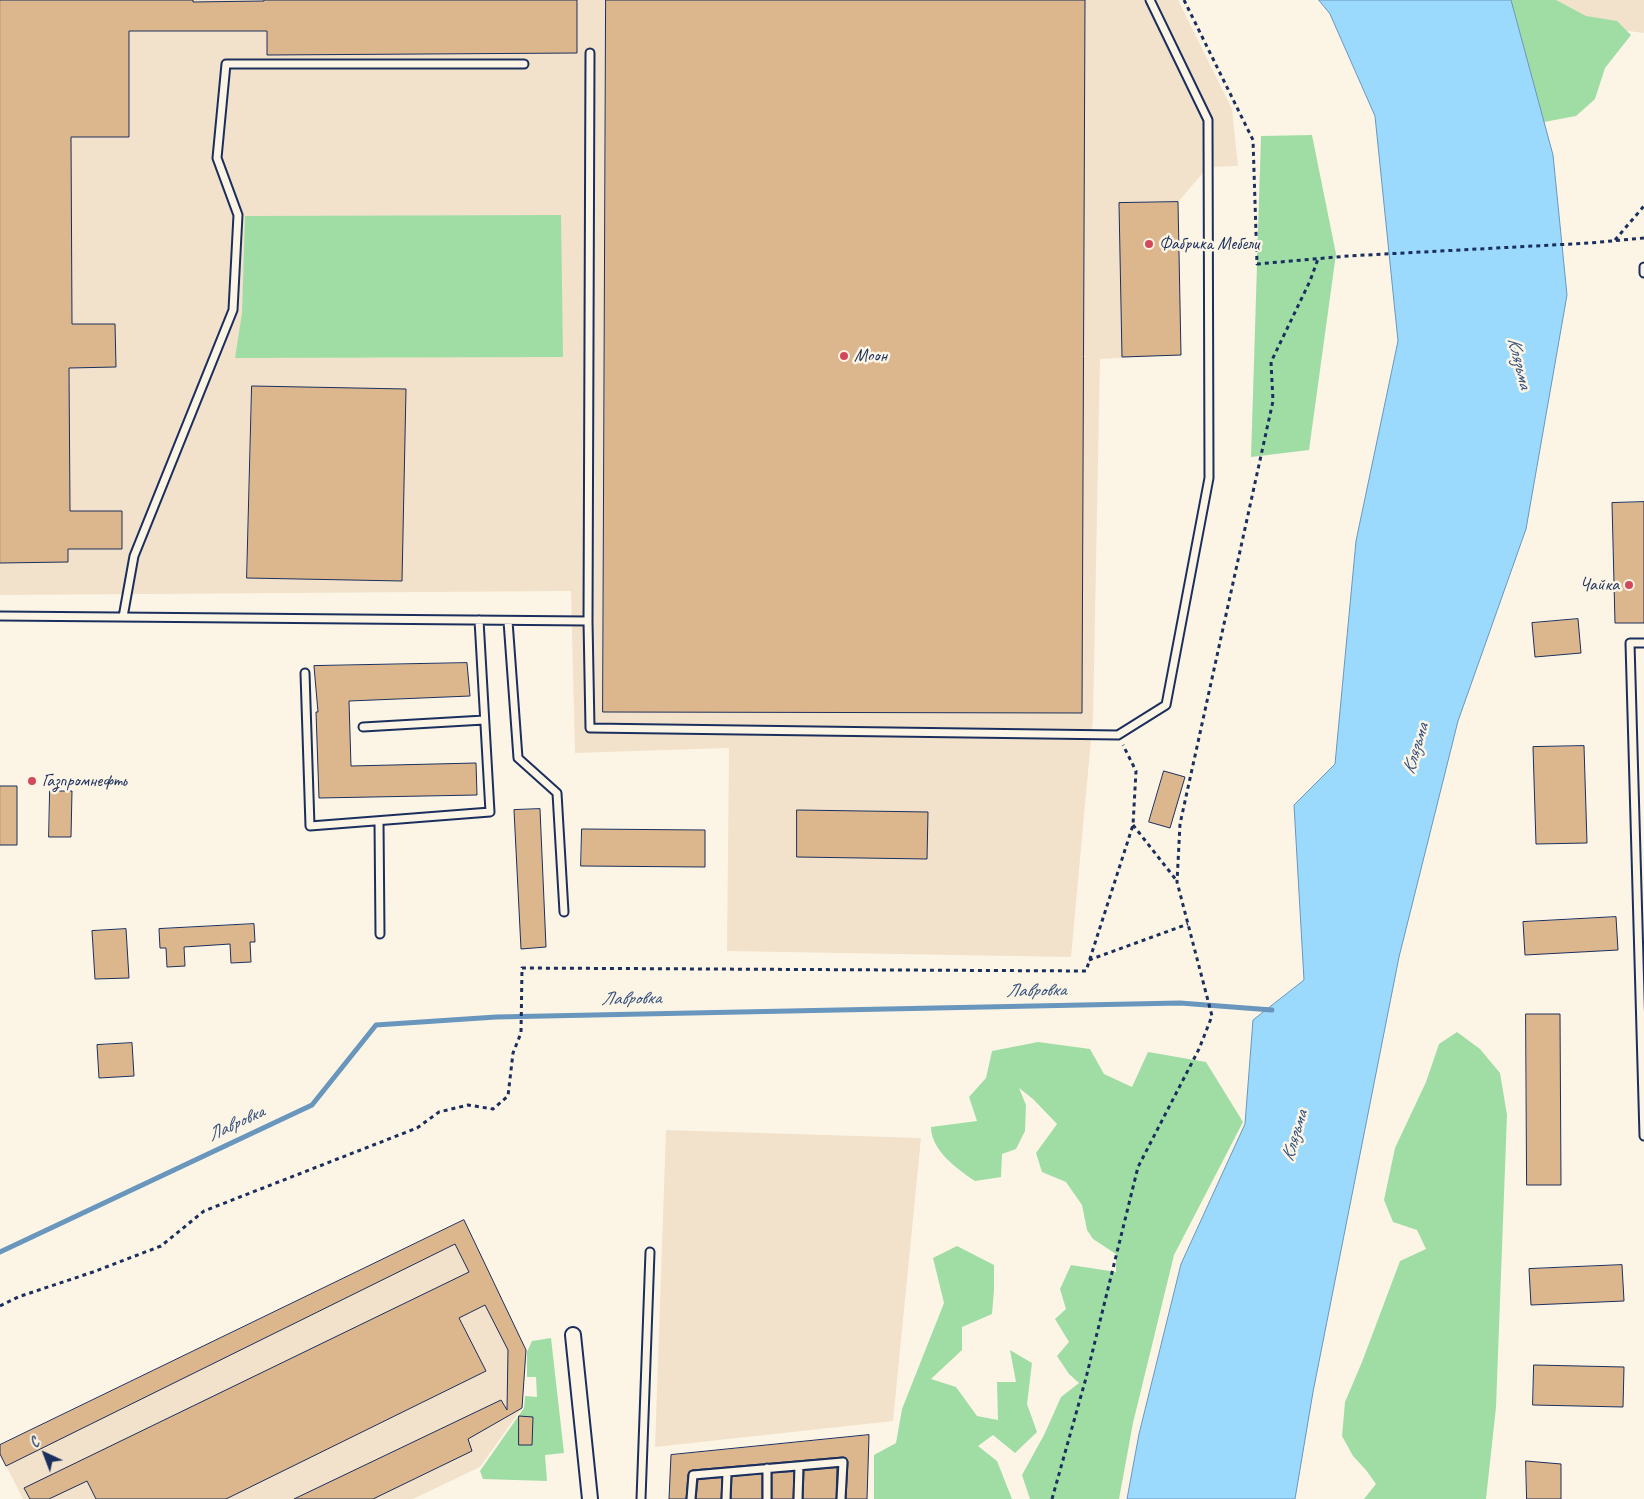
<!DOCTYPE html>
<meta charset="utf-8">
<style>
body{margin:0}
#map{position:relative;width:1644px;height:1499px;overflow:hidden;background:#fcf5e5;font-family:Caveat,sans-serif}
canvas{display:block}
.north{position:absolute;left:20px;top:1429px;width:50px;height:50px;-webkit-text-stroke:4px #fcf5e5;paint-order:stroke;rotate:317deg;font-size:14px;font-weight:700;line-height:20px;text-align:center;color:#1b2f5e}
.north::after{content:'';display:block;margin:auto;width:18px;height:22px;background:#1b2f5e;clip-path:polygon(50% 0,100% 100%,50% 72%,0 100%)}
</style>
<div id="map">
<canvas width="1644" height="1499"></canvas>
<div class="north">С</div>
</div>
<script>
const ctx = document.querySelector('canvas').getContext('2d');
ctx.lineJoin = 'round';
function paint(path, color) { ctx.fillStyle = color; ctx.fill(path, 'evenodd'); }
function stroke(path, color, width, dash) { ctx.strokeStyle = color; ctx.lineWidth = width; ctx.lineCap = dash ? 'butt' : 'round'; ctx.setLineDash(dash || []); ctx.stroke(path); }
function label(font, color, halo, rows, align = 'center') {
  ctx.font = font + ' Caveat,sans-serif'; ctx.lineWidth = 5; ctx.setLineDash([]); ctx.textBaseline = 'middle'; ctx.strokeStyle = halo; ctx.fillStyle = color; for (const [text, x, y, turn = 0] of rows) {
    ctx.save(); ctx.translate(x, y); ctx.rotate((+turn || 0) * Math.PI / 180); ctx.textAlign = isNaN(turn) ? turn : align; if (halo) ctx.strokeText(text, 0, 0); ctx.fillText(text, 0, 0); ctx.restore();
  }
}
const built = new Path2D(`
 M0,0H1178L1232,109L1238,166L1208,167L1178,202L1181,355L1100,359L1093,718L1071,957L727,951L729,748L575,753L571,591L0,595Z
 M1533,0H1644V33L1534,19Z
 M666,1130L921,1138L893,1421L655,1447Z
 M464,1220L526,1350L522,1408L480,1467L413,1499H23L0,1454V1445Z`);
const green = new Path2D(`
 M1511,0H1556L1586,16L1617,21L1631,35L1605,68L1595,99L1576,116L1544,122Z
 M1312,135L1336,254L1309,450L1251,457L1261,136Z
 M561,215L563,357L235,358L242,313L245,216Z
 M1457,1032L1480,1049L1500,1073L1507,1115L1496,1407L1486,1499H1364L1376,1484L1366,1470L1353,1456L1342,1436L1345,1402L1362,1362L1400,1261L1426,1249L1417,1230L1393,1222L1384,1200L1395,1148L1426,1082L1439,1044Z
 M1038,1042L1090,1049L1104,1074L1132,1087L1148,1052L1206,1062L1243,1122L1174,1255L1133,1423L1119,1499H1030L1022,1475L1044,1435L1061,1397L1079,1383L1069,1374L1057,1356L1069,1342L1055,1319L1066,1309L1060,1289L1071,1265L1116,1272V1254L1093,1239L1087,1230L1082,1205L1066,1182L1042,1172L1036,1153L1057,1124L1033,1099L1019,1088L1026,1105L1025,1131L1016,1149L1002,1154L1001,1177L975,1181C957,1169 931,1150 931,1127L977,1121L969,1097L986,1078L992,1051Z
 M957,1246L994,1265V1290L992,1314L962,1327V1350L931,1379L956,1387L977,1416L998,1420L997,1382H1016L1010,1350L1032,1363L1027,1404L1037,1432L1015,1453L993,1435L978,1446L997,1461L1012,1499H874V1455L896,1443L902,1409L944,1303L933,1258Z
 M551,1338L564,1453L545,1455L547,1481L483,1479L480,1471L524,1408L525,1396L537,1397L536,1377H527V1352L532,1341Z`);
const water = new Path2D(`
 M1319,0H1511L1553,155L1567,295L1526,529L1458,721L1399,957L1313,1392L1295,1499H1127L1139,1434L1181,1264L1245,1124L1253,1020L1304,980L1294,805L1335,764L1356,541L1398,341L1375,116L1330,14Z`);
const stream = new Path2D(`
 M0,1252L312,1105L376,1025L496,1017L1180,1003L1272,1010`);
const building = new Path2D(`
 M0,0H193V2L264,1V0H577V53L267,55V31H129V137H71L72,324H115L116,367L69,368L70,511H122V549H68V562L0,563Z
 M606,0H1085L1082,713L603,712Z
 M1178,202L1181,355L1122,357L1119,203Z
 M252,386L406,389L402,581L247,578Z
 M1644,502V623H1615L1612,503Z
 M1578,619L1581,653L1535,657L1532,623Z
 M467,663L470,696L349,701L351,766L476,763L477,795L319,798L316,712H318L314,666Z
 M1584,746L1587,843L1536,844L1533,747Z
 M1164,771L1185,777L1170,828L1149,822Z
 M0,786H17V845H0Z
 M50,791H72L71,837H49Z
 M540,809L546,947L521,949L514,810Z
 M797,810L928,812L927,859L797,857Z
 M582,829L705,830V867L581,866Z
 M1616,917L1618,950L1525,955L1523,922Z
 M254,924L255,942H250L251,962L231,963L230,944L184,947L185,966L167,967L166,948H160L159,929Z
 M126,929L129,978L95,979L92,931Z
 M1526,1014H1560L1561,1185H1527Z
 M132,1043L134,1076L99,1078L97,1045Z
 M464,1220L526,1350L522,1408L468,1439L472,1451L373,1499H294L501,1400L507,1410L508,1350L485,1305L459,1318L486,1371L226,1499H96L87,1481L49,1499H30L24,1488L469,1272L455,1244L6,1466L0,1454V1445Z
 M1622,1265L1624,1301L1531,1305L1529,1269Z
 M1534,1365L1624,1367L1623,1407L1533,1405Z
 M519,1416L533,1417L532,1445H519Z
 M869,1435L867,1499H846L848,1462L846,1458L843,1457L692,1470L688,1474L686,1499H669L671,1455Z
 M1526,1461L1561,1464V1499H1527Z
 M837,1468L836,1499H803L804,1471Z
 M794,1472L793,1499H772V1473Z
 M762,1474V1499H731L732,1477Z
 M722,1478L721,1499H696L698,1480Z`);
const path = new Path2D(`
 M1184,0L1253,140L1257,264L1348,256L1590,243L1644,238
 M1615,240L1644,206
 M1133,825L1177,881
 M1089,960L1188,924
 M0,1306L18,1297L93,1272L161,1246L204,1211L417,1128L439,1112L468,1105L493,1109L508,1096L513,1053L521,1033L522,968L1086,971L1133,825L1136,771L1123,745
 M1052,1499L1086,1378L1138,1167L1199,1049L1212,1016L1177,882L1180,824L1273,401L1271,362L1310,281L1318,259`);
const lane = new Path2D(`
 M1644,267V273
 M0,616L588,621L590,728L1118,735L1166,705L1209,478L1208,120L1150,0
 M123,617L134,556L233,310L238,215L217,158L226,64H524
 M508,621L518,758L557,793L564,912
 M588,621L590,53
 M1644,643H1630L1644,1136
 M305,673L310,826L490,812L479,620
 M363,727L484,720
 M379,821L380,934
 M641,1499L650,1252
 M691,1499L693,1475L843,1462L841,1499
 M726,1499L727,1473
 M767,1499V1468
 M798,1499L799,1466`);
const street = new Path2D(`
 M573,1335L590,1499`);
const markers = [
 [1149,244,5,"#d1495b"],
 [844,356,5,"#d1495b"],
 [1629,585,5,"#d1495b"],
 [32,781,5,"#d1495b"]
];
const poiNames = [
 ["Фабрика Мебели",1159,244],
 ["Моон",854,356],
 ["Чайка",1619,585,"right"],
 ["Газпромнефть",42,781]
];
const waterNames = [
 ["Клязьма",1519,363,76],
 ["Клязьма",1416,749,-73],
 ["Лавровка",1036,991,-1],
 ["Лавровка",631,999,-1],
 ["Лавровка",236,1124,-25],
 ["Клязьма",1295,1136,-73]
];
paint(built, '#f2e2cb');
paint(green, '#9fdda5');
paint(water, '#9cdafd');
stroke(water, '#6896bd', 1);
stroke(stream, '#6896bd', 5);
paint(building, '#dcb78d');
stroke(building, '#1b2f5e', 1);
stroke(lane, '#1b2f5e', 11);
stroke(street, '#1b2f5e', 18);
stroke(path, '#1b2f5e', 3, [4, 4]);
stroke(lane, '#fcf5e5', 7);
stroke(street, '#fcf5e5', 14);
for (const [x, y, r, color] of markers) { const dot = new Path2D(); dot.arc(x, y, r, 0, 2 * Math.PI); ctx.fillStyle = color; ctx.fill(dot); stroke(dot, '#fcf5e5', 2); }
label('18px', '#1b2f5e', '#fcf5e5', poiNames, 'left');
label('italic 19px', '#35517e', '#fcf5e5', waterNames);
</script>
